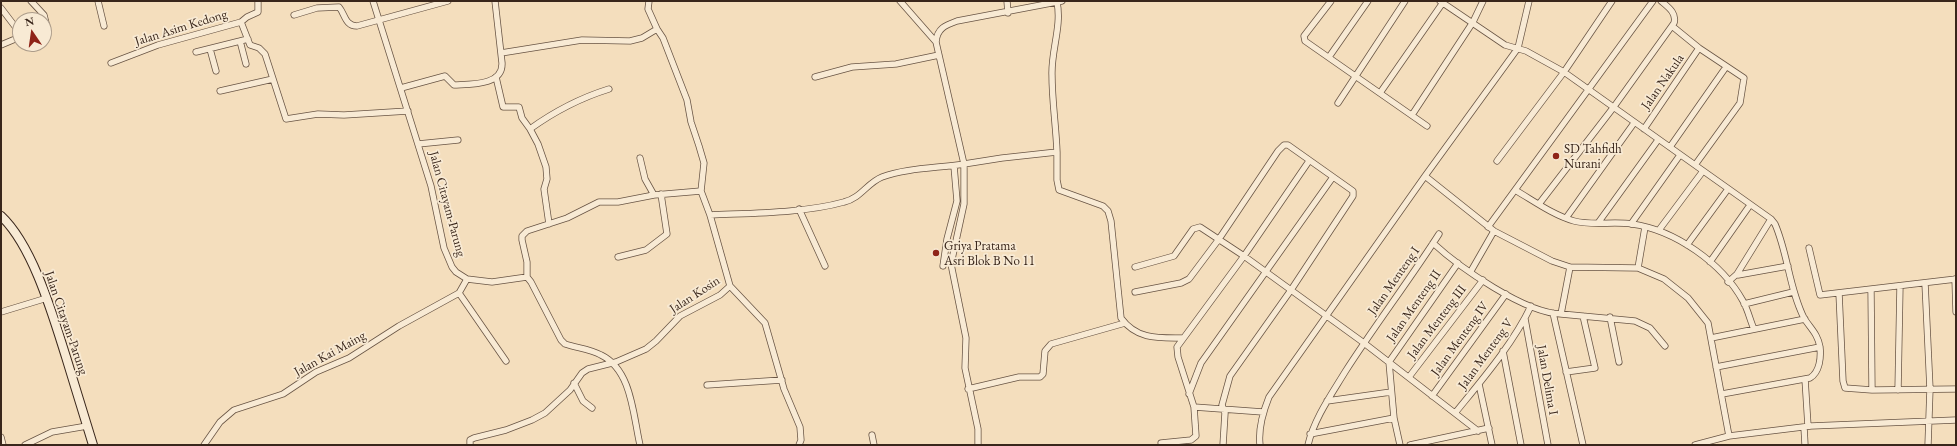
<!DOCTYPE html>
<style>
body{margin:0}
#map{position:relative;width:1957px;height:446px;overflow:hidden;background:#f4debd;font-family:"EB Garamond",serif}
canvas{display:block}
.frame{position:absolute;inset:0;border:2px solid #39261b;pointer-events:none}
.north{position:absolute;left:12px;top:12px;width:40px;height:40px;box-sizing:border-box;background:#f8ead4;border:1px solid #ac9c8a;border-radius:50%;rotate:347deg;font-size:11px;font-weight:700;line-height:16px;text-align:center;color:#39261b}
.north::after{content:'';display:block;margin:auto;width:14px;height:18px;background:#8f2418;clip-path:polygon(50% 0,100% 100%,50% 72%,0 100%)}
</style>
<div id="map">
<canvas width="1957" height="446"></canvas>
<div class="frame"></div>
<div class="north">N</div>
</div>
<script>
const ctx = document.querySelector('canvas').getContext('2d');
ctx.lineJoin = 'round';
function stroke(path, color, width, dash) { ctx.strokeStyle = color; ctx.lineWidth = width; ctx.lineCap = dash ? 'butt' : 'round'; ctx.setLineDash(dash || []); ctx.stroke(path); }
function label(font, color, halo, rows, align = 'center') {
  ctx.font = font + ' "EB Garamond",serif'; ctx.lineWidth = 3.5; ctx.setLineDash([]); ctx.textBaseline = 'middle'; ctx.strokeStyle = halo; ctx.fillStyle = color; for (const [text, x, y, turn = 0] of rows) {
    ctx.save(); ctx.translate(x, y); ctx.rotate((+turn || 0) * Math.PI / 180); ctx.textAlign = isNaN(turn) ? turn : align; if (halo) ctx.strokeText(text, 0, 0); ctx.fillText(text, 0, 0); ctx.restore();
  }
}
const street = new Path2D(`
 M31,1L44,15L46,23L44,25
 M98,1L104,26
 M373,1L431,186L444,248L452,267L456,272L467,279L492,282L527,277L531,282L561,340L565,344C577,348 590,349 601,355C632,370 633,415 640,445
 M649,1L648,9L657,29
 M900,1L936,42
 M1007,1L1008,13
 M1331,1L1304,36L1305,41L1427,126
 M1440,1L1505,45L1526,51L1564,72L1771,219L1775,224C1788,254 1789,288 1804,318C1810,328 1818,334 1820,347C1821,357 1820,372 1810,378L1722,394
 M1057,2C1062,26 1051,51 1052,75C1052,101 1056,126 1057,152
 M1,8L20,33
 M294,15L317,8L339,7C345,14 345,26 357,26L448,1
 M241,22L247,17L258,12V1
 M1672,26L1699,48L1744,78L1740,103L1695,165
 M240,41L246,64
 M1,45L20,37
 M210,49L216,71
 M196,52L248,39
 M501,53L582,40L630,41L642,38L657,29L663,38L687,100L691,122L699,146L704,163L701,191
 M1329,57L1368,1
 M111,63L158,45L241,22L250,45L259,48L265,54L286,119L318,114L344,115L408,111
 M496,77L503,107H519L522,118L530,129
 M815,77L852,67L896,64L939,55
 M401,88L445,76L454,85C470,84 503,86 502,63L495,1
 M220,91L273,79
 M1380,93L1444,1
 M1338,103L1405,1
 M1412,115L1473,22L1483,1
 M1644,129L1699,48
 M418,144L458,140
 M1670,147L1726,67
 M640,158L645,179L654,195
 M1497,161L1564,72L1612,1
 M1425,176L1494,231L1552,261L1570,267L1638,268L1664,279L1688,298L1708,323L1729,436L1811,426L1956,420
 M1515,190L1653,1
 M1539,204L1613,108L1674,23C1677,13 1668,7 1661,1
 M799,209L825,266
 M710,215C751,213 805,213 844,202C861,198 867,183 882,177C906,168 939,168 964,164L936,42C937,28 946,25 957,21L1062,1
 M1566,218L1634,123
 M1598,223L1658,140
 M549,224L544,189L547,179L546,167L538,144L530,129C555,111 580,98 609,89
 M1631,224L1680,155
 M1488,227L1515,190C1534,201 1553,215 1574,221C1593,226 1613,221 1632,224C1675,230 1722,263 1743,301C1748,310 1750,320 1754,329
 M1659,230L1703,171
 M1433,243C1460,268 1525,313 1561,314L1570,267
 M1687,245L1728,189
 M1809,248L1820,295L1956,279
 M618,257L646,250L667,234L661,194
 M1710,262L1750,205
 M943,266L947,239L957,201L954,166
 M1135,267L1174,256L1193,229L1200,227L1244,256L1364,343L1478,431
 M1638,268L1645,227
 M1471,271L1494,231
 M1737,274L1738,275L1788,266
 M1955,279L1956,312
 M1728,282L1737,274L1771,219
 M1925,283L1930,389L1928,445
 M730,286L765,323L784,389L800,427L801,440L799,445
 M1871,289L1872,390
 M1135,292L1181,283L1189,279L1219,239L1278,151L1284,145H1288L1353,191V196L1291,290L1230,376L1222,405L1225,413L1223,445
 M459,293L506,361
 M1839,293L1843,381L1845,388L1872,390L1956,389
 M1744,304L1793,292
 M1,312L47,298
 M1553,313L1583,445
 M1561,314L1635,321L1650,328L1665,346
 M1610,317L1619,362
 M1525,319L1548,445
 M1711,338L1805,319
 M1503,351L1521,445
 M1716,367L1820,347
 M1566,372L1595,368L1583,316
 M1409,377L1483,280
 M1805,379L1808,426
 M574,383L583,401L592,408
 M1479,384L1492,445
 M707,385L782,380
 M968,389L1019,377H1040L1043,374L1045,351L1051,344L1125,323
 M1898,390L1900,286
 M1189,394L1201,363L1333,177
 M1432,396L1506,294
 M1327,401L1391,392
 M1194,407L1263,412
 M1455,413C1481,381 1513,344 1531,306
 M1804,427L1805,445
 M1310,434L1394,418
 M872,435L874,445
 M1,437L3,445
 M1161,443L1191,440L1196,436L1194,407L1178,357L1177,347L1244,256L1309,161
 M25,445L52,432L87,426
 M204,445L220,422L234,410L283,394L316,372L349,358L399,326L459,293L467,279
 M470,445V440L474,438L506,430L532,420L545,413L570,390L582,373L588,369L616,362L646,349L656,341L680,316L720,295L730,286L710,215L701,191L654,195L618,202H599L567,218L527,231L522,236V240L527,262V277
 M978,445V429L965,368L966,338L951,264L964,204V164L1002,158L1057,152V180L1059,190L1103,206L1108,211L1111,221L1121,318C1137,340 1159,338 1183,338
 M1260,445C1258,428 1263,412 1269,397L1425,176L1518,48L1529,1
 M1308,445C1314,419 1331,395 1345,372C1375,325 1409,281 1439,234
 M1400,445L1394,418L1389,362L1458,263
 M1410,445L1489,428
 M1695,445L1729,436`);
const secondary = new Path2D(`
 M1,216C33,246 53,316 66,357C75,386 84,416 93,445`);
const markers = [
 [1556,156,4,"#8f2418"],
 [936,253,4,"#8f2418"]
];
const streetNames = [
 ["Jalan Asim Kedong",181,28,-17],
 ["Jalan Nakula",1663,82,-55],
 ["Jalan Citayam-Parung",447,204,75],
 ["Jalan Menteng I",1394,281,-55],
 ["Jalan Kosin",695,295,-33],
 ["Jalan Menteng II",1414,306,-55],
 ["Jalan Menteng III",1437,322,-53],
 ["Jalan Citayam-Parung",66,323,71],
 ["Jalan Menteng IV",1460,339,-54],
 ["Jalan Kai Maing",330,354,-29],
 ["Jalan Menteng V",1486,354,-54],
 ["Jalan Delima I",1547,380,80]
];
const poiNames = [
 ["SD Tahfidh",1564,149],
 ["Nurani",1564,164],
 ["Griya Pratama",944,246],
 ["Asri Blok B No 11",944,261]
];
stroke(street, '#685444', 7);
stroke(secondary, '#39261b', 10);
stroke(street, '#f8ead4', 5.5);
stroke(secondary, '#f8ead4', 8);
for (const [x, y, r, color] of markers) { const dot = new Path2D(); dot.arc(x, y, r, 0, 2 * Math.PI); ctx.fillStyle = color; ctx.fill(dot); stroke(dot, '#f8ead4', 1.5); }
label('13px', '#39261b', '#f8ead4', streetNames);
label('13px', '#39261b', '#f8ead4', poiNames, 'left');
</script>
